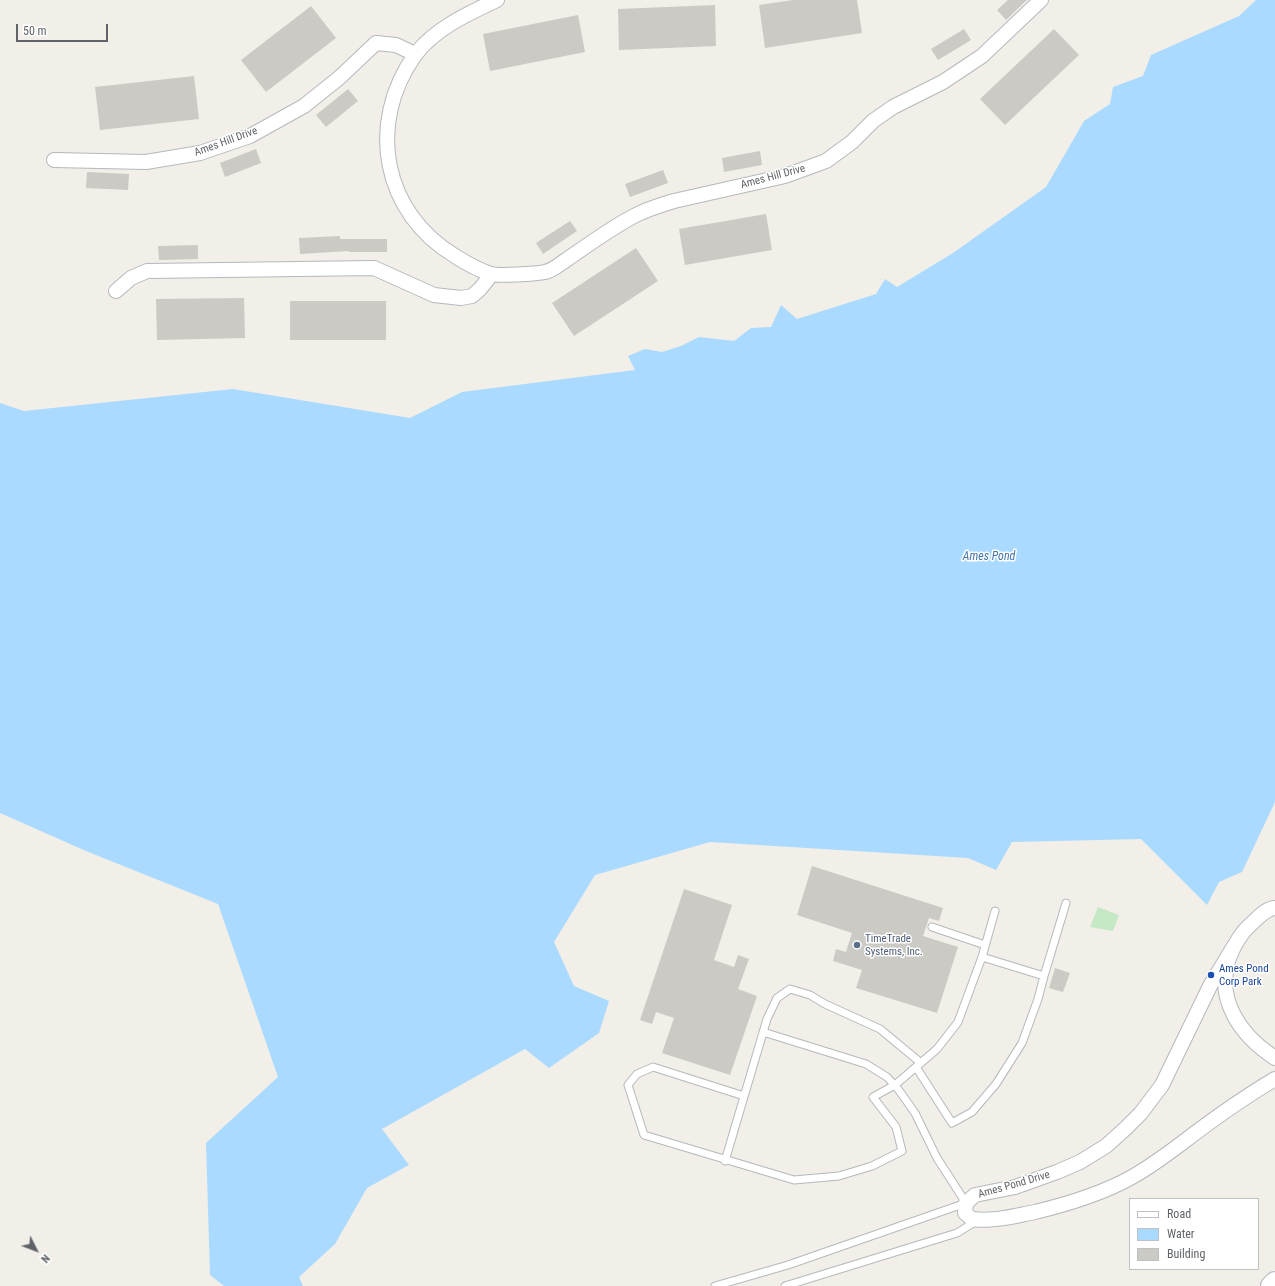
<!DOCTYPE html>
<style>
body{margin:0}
#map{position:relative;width:1275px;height:1286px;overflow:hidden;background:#f1efe8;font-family:"Roboto Condensed",sans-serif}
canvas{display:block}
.legend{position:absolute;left:1129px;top:1198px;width:130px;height:72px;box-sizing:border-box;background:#fff;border:1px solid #bfc1c3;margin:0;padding:5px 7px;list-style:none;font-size:12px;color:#5f6368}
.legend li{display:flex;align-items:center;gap:8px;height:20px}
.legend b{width:20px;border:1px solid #bfc1c3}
.north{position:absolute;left:16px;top:1230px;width:40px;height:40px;-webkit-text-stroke:3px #fff;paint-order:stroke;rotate:132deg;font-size:11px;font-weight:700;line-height:16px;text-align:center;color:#5f6368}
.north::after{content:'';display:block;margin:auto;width:14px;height:18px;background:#5f6368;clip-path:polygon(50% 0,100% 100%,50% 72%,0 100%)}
.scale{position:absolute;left:16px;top:24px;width:92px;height:18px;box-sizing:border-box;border:2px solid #5f6368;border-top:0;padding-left:5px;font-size:12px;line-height:14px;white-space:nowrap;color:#5f6368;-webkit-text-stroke:3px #fff;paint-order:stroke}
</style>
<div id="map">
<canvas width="1275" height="1286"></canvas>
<ul class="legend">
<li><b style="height:5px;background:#fff"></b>Road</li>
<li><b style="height:11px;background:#aadaff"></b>Water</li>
<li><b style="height:11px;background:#cccac5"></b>Building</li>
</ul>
<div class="north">N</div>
<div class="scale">50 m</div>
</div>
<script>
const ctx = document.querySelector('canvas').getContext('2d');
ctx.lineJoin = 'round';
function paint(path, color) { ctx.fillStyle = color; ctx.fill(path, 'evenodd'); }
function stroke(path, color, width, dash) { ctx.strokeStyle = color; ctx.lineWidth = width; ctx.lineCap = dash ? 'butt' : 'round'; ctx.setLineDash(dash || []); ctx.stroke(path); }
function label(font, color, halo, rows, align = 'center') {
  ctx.font = font + ' "Roboto Condensed",sans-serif'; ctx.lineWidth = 3; ctx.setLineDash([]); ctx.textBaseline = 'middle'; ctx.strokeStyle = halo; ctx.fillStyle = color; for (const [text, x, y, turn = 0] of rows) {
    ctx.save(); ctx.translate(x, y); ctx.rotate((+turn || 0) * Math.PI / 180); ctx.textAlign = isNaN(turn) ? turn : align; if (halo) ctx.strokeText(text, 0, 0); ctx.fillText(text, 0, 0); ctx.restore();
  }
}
const green = new Path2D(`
 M1098,907L1119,915L1113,931L1090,927Z`);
const water = new Path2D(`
 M1256,0H1275V802L1242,872L1219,882L1207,905L1141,839L1012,842L996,870L968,858L710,842L595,875L554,942L574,986L609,1001L599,1033L549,1068L525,1049L382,1129L409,1165L367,1188L335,1244L299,1277L303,1286H224L210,1275L206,1143L278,1077L218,904L86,851L0,813V403L24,411L233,389L410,418L462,392L635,370L628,356L645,349L662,352L681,346L699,337L734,341L751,328L771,327L781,305L797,319L876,294L885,279L897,287L953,253L1046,187L1084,121L1110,104L1113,87L1143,76L1151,55L1239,16Z`);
const building = new Path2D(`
 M793,0H857L862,33L765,48L759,5Z
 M1008,0H1027L1006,20L997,10Z
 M715,5L716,46L619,50L618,9Z
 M311,6L336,38L266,92L241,60Z
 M578,15L585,52L490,71L483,34Z
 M964,29L971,40L938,60L931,49Z
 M1054,29L1079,55L1005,125L980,99Z
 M194,76L199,119L100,130L95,87Z
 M348,89L358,101L326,127L316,115Z
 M256,149L261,163L225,177L220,163Z
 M760,151L762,165L724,172L722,158Z
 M663,170L668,183L630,197L625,184Z
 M87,172L129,174L128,190L86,188Z
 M766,214L772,250L685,265L679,229Z
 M570,221L577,231L543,254L536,243Z
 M340,236V239H387V252H349V251L300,254L299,238Z
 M198,245V259L159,260L158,246Z
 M636,248L658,281L574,336L552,303Z
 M244,298L245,338L157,340L156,299Z
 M290,301H386V340H290Z
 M812,866L943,908L939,921L929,918L923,936L958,947L937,1013L856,988L862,970L833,961L836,949L846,952L852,933L797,915Z
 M684,889L732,905L714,960L734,967L738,955L749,959L738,989L757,996L730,1075L662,1053L674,1018L656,1012L652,1024L640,1020Z
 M1055,968L1070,973L1063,992L1049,988Z`);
const service = new Path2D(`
 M932,927L985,945
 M1044,976L1066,903
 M916,1067L952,1123L972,1112L996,1084L1022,1043L1038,999L1044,976L982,957
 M744,1096L653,1067L637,1074L628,1085L644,1135L794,1180L839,1176L872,1166L902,1151L896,1127L873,1097L895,1085L937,1049L958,1022L982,957L995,911
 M725,1161L767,1019L777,998L790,989L810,995L825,1004L880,1029L921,1063
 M715,1286L788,1265L966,1203L937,1158L915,1113L898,1089L887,1077L866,1064L763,1032
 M785,1286L957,1233L978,1220`);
const minor = new Path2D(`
 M497,0C469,13 434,29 415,55C366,124 383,213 455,256C466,263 478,270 491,274C499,276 536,274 545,272C552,271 560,264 566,260C588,245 611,228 634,216C647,209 661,205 674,201L785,176L826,161L852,142L873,121L893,107L943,82L982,56L1041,0
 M54,160L146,162L200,153L250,136L304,106L339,78L376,43L396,45L415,54
 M116,291L131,278L147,271L374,268L434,295L461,298L472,296L480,289L492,274
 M1275,908C1266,908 1257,919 1250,925C1240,934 1234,945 1229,958C1215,1000 1241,1036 1275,1058
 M1234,946L1210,986L1162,1085L1141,1113L1126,1128L1106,1146L1080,1162L1057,1172L1015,1187L975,1195L966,1203L965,1213L972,1219C993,1222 1014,1216 1035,1212C1068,1204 1102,1194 1132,1177C1150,1167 1166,1155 1182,1143C1212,1120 1243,1098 1275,1079`);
const secondary = new Path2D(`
 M1271,1286L1275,1282`);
const markers = [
 [857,945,4,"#5c6f8a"],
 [1211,975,4,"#1a4fb4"]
];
const streetNames = [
 ["Ames Hill Drive",226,142,-20],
 ["Ames Hill Drive",773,177,-15],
 ["Ames Pond Drive",1014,1185,-16]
];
const serviceNames = [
 ["TimeTrade",865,939],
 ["Systems, Inc.",865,952]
];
const transitNames = [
 ["Ames Pond",1219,969],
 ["Corp Park",1219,982]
];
const waterNames = [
 ["Ames Pond",989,557]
];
paint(green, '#c5e8c5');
paint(water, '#aadaff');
paint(building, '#cccac5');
stroke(service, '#b5b8bc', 9);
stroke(minor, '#b5b8bc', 16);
stroke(secondary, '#b6babf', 22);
stroke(service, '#fff', 7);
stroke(minor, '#fff', 14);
stroke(secondary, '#fff', 20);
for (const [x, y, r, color] of markers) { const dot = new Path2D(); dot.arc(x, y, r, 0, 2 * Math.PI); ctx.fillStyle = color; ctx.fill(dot); stroke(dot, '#fff', 1.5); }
label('11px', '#5f6368', '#fff', streetNames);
label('11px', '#4e5e75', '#fff', serviceNames, 'left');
label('11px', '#164399', '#fff', transitNames, 'left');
label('italic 12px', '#4174aa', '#fff', waterNames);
</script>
